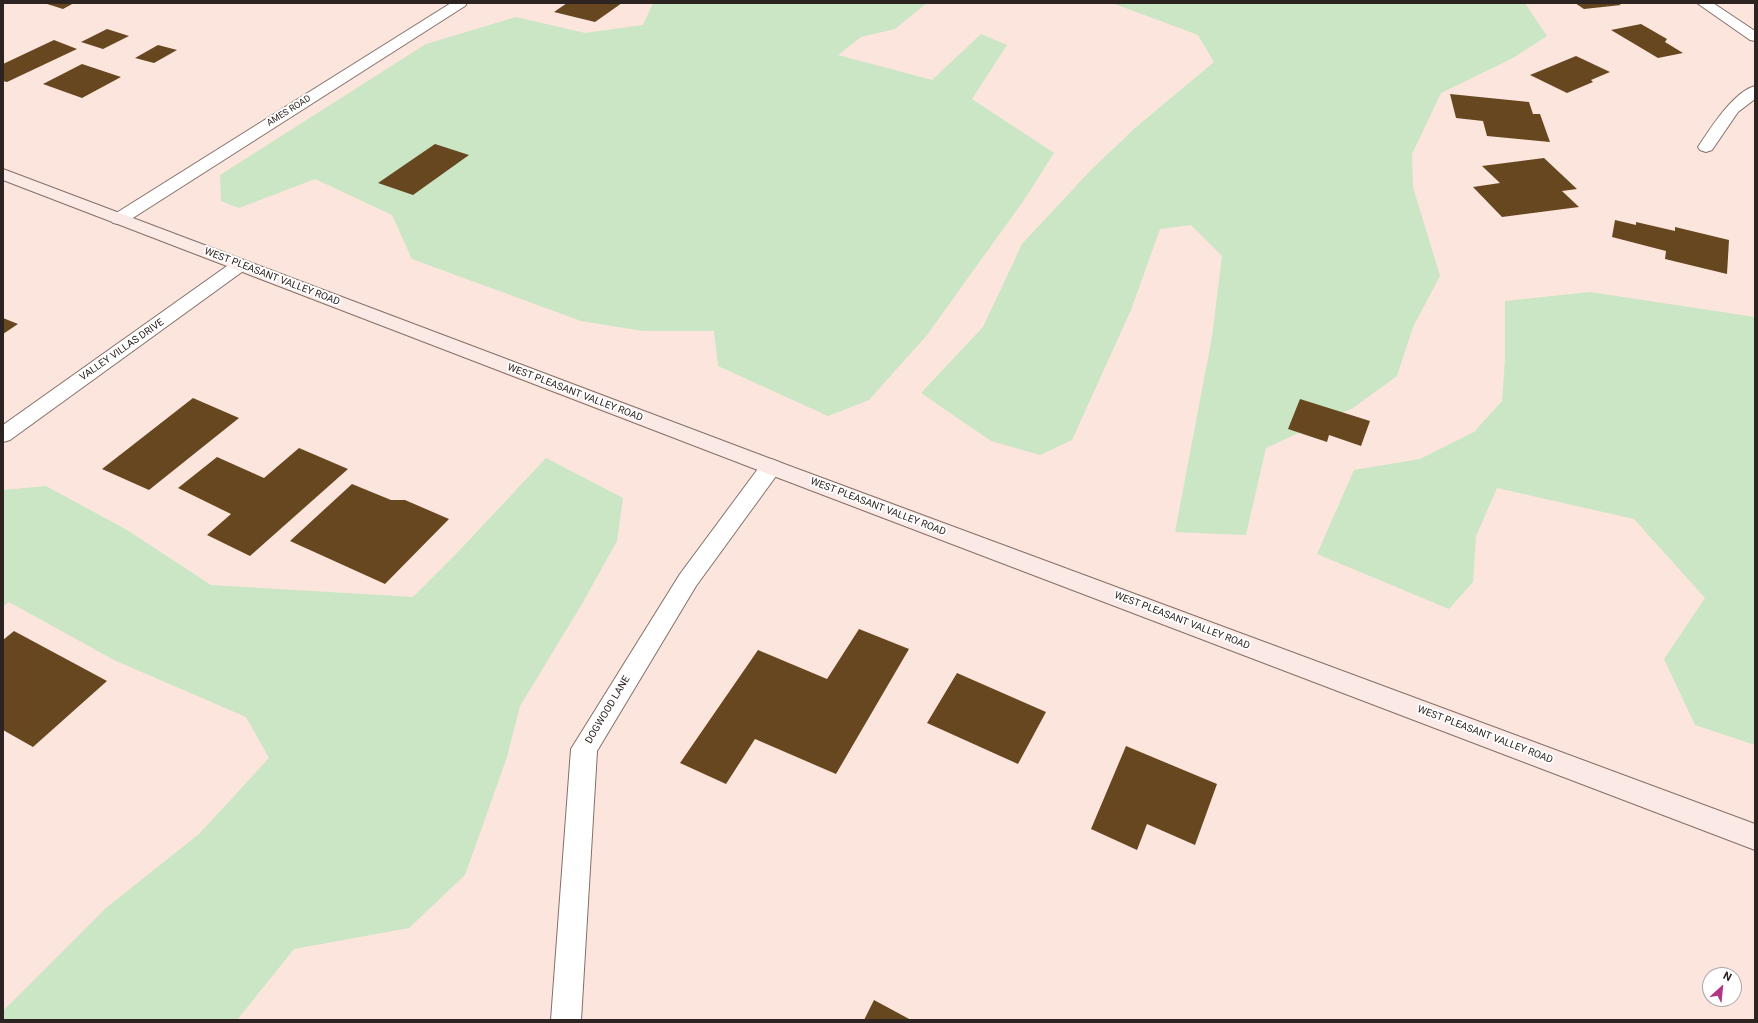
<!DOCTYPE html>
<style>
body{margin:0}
#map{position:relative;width:1758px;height:1023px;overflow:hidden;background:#fce5dc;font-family:Roboto,sans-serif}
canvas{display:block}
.frame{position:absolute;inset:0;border:4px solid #2d2421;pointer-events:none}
.north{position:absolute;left:1702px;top:967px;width:40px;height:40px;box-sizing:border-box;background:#fff;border:1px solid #aba7a6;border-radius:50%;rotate:27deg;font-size:11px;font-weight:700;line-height:16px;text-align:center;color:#2d2421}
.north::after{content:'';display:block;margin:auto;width:14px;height:18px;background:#b03587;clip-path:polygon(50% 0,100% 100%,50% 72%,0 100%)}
</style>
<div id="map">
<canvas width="1758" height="1023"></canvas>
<div class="frame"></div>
<div class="north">N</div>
</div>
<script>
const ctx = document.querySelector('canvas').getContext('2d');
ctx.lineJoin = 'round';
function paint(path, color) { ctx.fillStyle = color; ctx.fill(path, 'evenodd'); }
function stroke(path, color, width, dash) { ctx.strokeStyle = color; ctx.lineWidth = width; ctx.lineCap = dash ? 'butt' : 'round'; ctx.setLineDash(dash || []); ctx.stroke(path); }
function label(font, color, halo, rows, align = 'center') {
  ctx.font = font + ' Roboto,sans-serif'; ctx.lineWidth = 4; ctx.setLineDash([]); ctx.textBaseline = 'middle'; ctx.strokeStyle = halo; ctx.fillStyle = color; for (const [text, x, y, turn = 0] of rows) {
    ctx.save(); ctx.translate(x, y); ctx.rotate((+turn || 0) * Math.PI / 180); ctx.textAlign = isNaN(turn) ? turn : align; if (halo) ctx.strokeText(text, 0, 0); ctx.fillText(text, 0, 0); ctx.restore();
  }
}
const green = new Path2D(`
 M653,3H927L895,29L861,37L838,55L932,80L981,34L1007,45L972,99L1054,153L1024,200L927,335L869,400L828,416L718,366L714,331H643L581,321L412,259L392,215L315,179L239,208L221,201L220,175L426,44L516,17L585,33L643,25Z
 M1112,3H1525L1547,36L1513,58L1441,93L1412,154L1413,187L1440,276L1413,327L1397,376L1353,408L1266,448L1246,535L1175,532L1212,337L1222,256L1191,225L1160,229L1131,310L1072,440L1040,455L991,441L921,393L983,327L1022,244L1090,171L1135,128L1214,62L1198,35Z
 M1590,292L1755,317V745L1695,725L1664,659L1705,598L1634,519L1497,488L1476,536L1473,582L1449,609L1317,554L1354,470L1420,459L1474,432L1502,401L1505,360V301Z
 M546,458L623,498L617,541L582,604L520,706L507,757L465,875L409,928L294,949L237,1020H3V1011L106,908L199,834L269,758L246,717L114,660L9,602L3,606V490L46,486L127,530L211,585L413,597L455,555Z`);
const building = new Path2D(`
 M44,3H74L63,9Z
 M567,3H622L595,22L554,12Z
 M1575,3H1618L1621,5L1584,9Z
 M1641,24L1667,39L1665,42L1683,53L1658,58L1611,30Z
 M107,29L129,36L103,49L81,42Z
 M54,40L77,49L7,82L3,81V64Z
 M158,45L177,50L154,63L135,58Z
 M1576,56L1610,72L1591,80L1593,82L1567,93L1530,75Z
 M82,64L121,77L82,98L43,84Z
 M1450,94L1529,102L1533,114H1540L1550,142L1487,136L1483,121L1456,118Z
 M435,144L469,155L413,195L378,183Z
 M1544,158L1577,189L1562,191L1579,207L1502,217L1473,187L1500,183L1482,166Z
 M1615,220L1636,225V222L1675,231V227L1729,240L1727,274L1665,259L1666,251L1612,237Z
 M3,318L18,324L3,334Z
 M193,398L239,418L149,490L102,469Z
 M1300,399L1370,421L1361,446L1329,435L1327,442L1288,429Z
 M299,448L348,469L250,556L207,535L231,514L178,488L217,457L264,478Z
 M352,484L391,500H405L449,519L385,584L290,541Z
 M859,629L909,649L836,774L755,739L726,784L680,763L758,650L827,679Z
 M14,631L107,681L33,747L3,730V640Z
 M957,673L1046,712L1018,764L927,723Z
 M1126,746L1217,784L1195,845L1147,824L1137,850L1091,829Z
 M874,1000L911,1020H864Z`);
const minor = new Path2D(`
 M451,3H467L465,6L125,223L119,224L113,223L110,219L113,215Z
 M1697,3H1713L1755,31V41L1750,40Z
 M1755,86V99L1738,112L1712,150L1706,152L1700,150L1698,147C1710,129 1733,92 1755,86Z
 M240,260L246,261L249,265L246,269L10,440L3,442V425L234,261Z
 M771,459L779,462L782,467L779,472L696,586L597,751L581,1020H551L571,749L680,574L763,462Z`);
const secondary = new Path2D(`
 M3,169L779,462L1755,824V850L763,472L3,180Z`);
const farStreetnames = [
 ["AMES ROAD",289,111,-32]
];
const streetNames = [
 ["WEST PLEASANT VALLEY ROAD",272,277,21],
 ["VALLEY VILLAS DRIVE",122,350,-35],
 ["WEST PLEASANT VALLEY ROAD",575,393,21],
 ["WEST PLEASANT VALLEY ROAD",878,507,21],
 ["WEST PLEASANT VALLEY ROAD",1182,621,21],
 ["DOGWOOD LANE",608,710,-59],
 ["WEST PLEASANT VALLEY ROAD",1485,735,21]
];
paint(green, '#cae6c4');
paint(building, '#674720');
stroke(minor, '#836f67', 2);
stroke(secondary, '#836f67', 2);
paint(minor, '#fff');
paint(secondary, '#fbe9e5');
label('9px', '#2d2421', '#fff', farStreetnames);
label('10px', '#2d2421', '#fff', streetNames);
</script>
